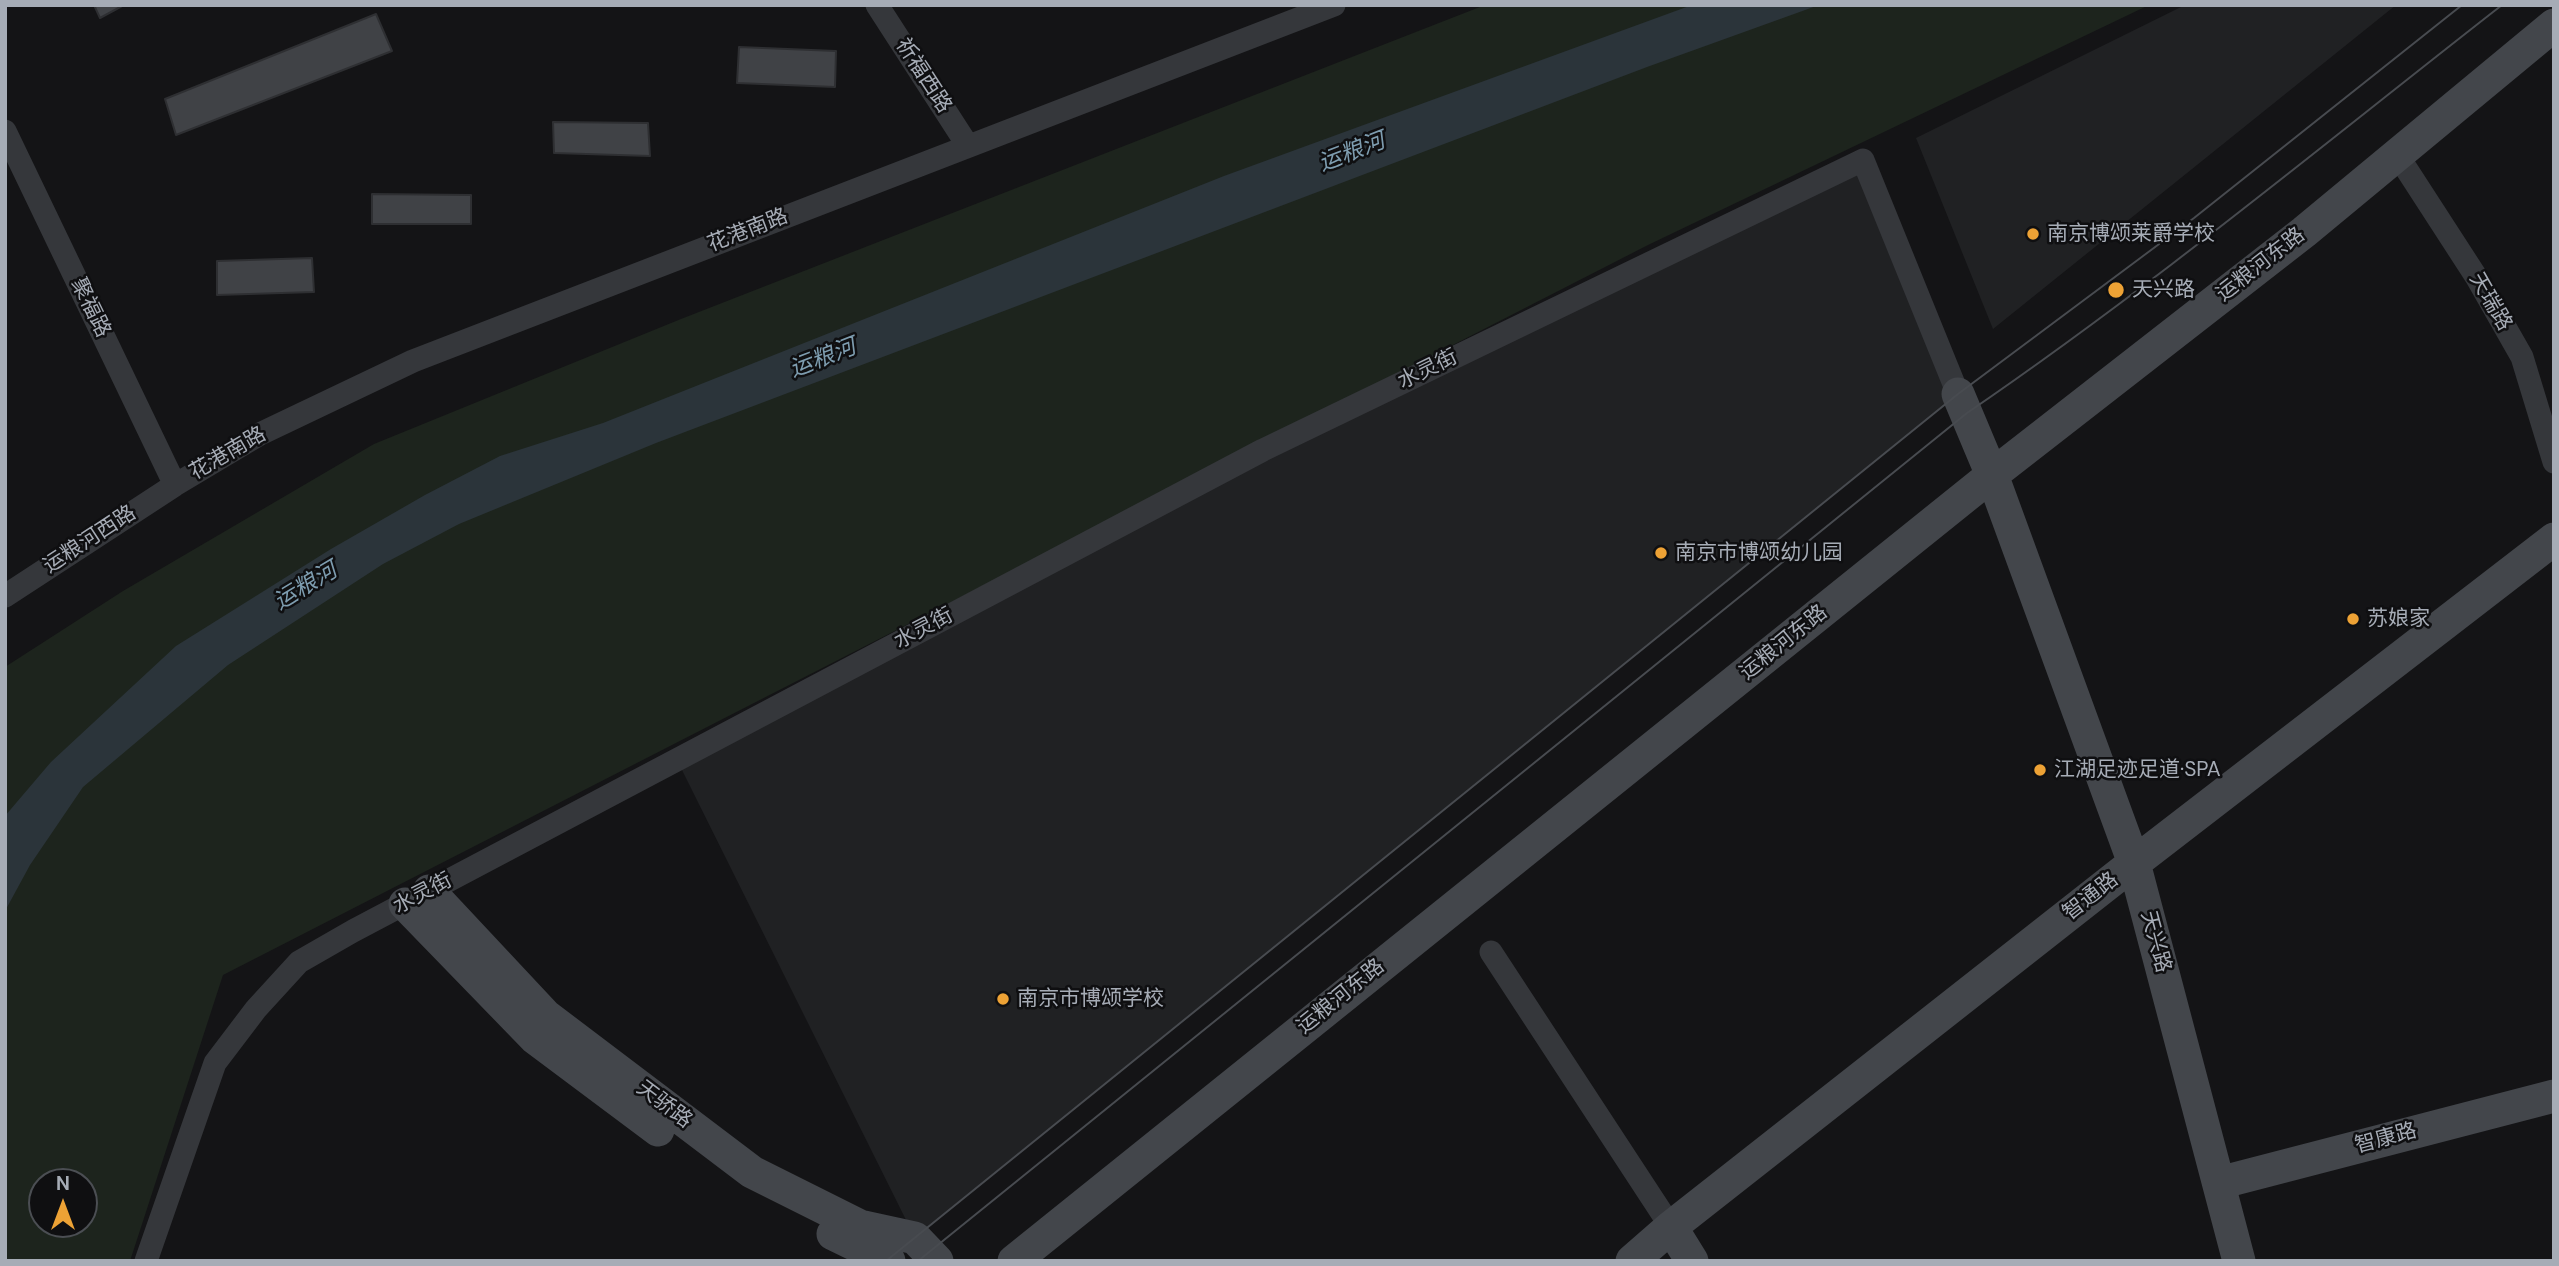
<!DOCTYPE html>
<meta charset="utf-8">
<style>
body{margin:0}
#map{position:relative;width:2559px;height:1266px;overflow:hidden;background:#141416;font-family:"DM Sans",sans-serif}
canvas{display:block}
.frame{position:absolute;inset:0;border:7px solid #a6acb6;pointer-events:none}
.north{position:absolute;left:28px;top:1168px;width:70px;height:70px;box-sizing:border-box;background:#0f0f11;border:2px solid #4b4e53;border-radius:50%;rotate:0deg;font-size:19px;font-weight:700;line-height:28px;text-align:center;color:#a6acb6}
.north::after{content:'';display:block;margin:auto;width:24px;height:32px;background:#eda235;clip-path:polygon(50% 0,100% 100%,50% 72%,0 100%)}
</style>
<div id="map">
<canvas width="2559" height="1266"></canvas>
<div class="frame"></div>
<div class="north">N</div>
</div>
<script>
const ctx = document.querySelector('canvas').getContext('2d');
ctx.lineJoin = 'round';
function paint(path, color) { ctx.fillStyle = color; ctx.fill(path, 'evenodd'); }
function stroke(path, color, width, dash) { ctx.strokeStyle = color; ctx.lineWidth = width; ctx.lineCap = dash ? 'butt' : 'round'; ctx.setLineDash(dash || []); ctx.stroke(path); }
function label(font, color, halo, rows, align = 'center') {
  ctx.font = font + ' "DM Sans","Noto Sans SC",sans-serif'; ctx.lineWidth = 5; ctx.setLineDash([]); ctx.textBaseline = 'middle'; ctx.strokeStyle = halo; ctx.fillStyle = color; for (const [text, x, y, turn = 0] of rows) {
    ctx.save(); ctx.translate(x, y); ctx.rotate((+turn || 0) * Math.PI / 180); ctx.textAlign = isNaN(turn) ? turn : align; if (halo) ctx.strokeText(text, 0, 0); ctx.fillText(text, 0, 0); ctx.restore();
  }
}
const built = new Path2D(`
 M2185,5H2396L1993,329L1916,138Z
 M1863,160L1958,394L915,1238L677,760L1548,311Z`);
const green = new Path2D(`
 M1485,5H2149L1648,245L223,975L130,1261H5V667L123,591L374,444L681,319ZM42,1182H84V1224H42Z`);
const water = new Path2D(`
 M1692,5H1819L1647,67L656,443L459,524L383,564L228,665L83,787L30,865L5,911V816L51,762L176,646L331,549L425,495L500,456L603,423L1224,176Z`);
const building = new Path2D(`
 M94,5H124L100,18Z
 M376,14L392,51L176,135L165,99Z
 M739,47L836,51L835,87L737,83Z
 M553,122L648,123L650,156L554,153Z
 M372,194L471,195V224H372Z
 M312,258L314,292L217,295V261Z`);
const street = new Path2D(`
 M877,5L968,146
 M5,131L175,485
 M2398,156L2477,278L2522,357L2554,462
 M5,596L175,485L262,433L413,361L1334,5
 M1491,952L1671,1227
 M146,1261L215,1063L256,1009L299,962L353,931L1263,450L1863,160L1958,394`);
const secondary = new Path2D(`
 M1958,394L1992,475L2134,863L2239,1261
 M429,891L546,1016L752,1172L860,1226L915,1238L937,1261
 M405,904L535,1038L658,1130
 M2219,1183L2554,1096
 M1671,1227L1692,1261
 M833,1234L889,1261
 M1014,1261L1992,475L2304,232L2554,25
 M1632,1261L1671,1227L2134,863L2554,539`);
const tram = new Path2D(`
 M886,1261L1958,394L2194,218L2462,5
 M918,1261L1967,413C2153,286 2325,143 2502,5`);
const markers = [
 [2033,234,7,"#eda235"],
 [2116,290,9,"#eda235"],
 [1661,553,7,"#eda235"],
 [2353,619,7,"#eda235"],
 [2040,770,7,"#eda235"],
 [1003,999,7,"#eda235"]
];
const streetNames = [
 ["祈福西路",923,76,57],
 ["花港南路",748,231,-21],
 ["运粮河东路",2261,265,-38],
 ["天瑞路",2490,302,60],
 ["聚福路",90,308,64],
 ["水灵街",1428,370,-26],
 ["花港南路",228,454,-30],
 ["运粮河西路",90,540,-33],
 ["水灵街",924,629,-28],
 ["运粮河东路",1784,643,-39],
 ["水灵街",423,894,-28],
 ["智通路",2091,897,-38],
 ["天兴路",2155,942,75],
 ["运粮河东路",1341,997,-39],
 ["天骄路",664,1105,37],
 ["智康路",2386,1139,-15]
];
const poiNames = [
 ["南京博颂莱爵学校",2047,234],
 ["天兴路",2132,290],
 ["南京市博颂幼儿园",1675,553],
 ["苏娘家",2367,619],
 ["江湖足迹足道·SPA",2054,770],
 ["南京市博颂学校",1017,999]
];
const waterNames = [
 ["运粮河",1352,153,-21],
 ["运粮河",823,359,-21],
 ["运粮河",306,587,-31]
];
paint(built, '#202123');
paint(green, '#1d241d');
paint(water, '#2b343a');
paint(building, '#404246');
stroke(building, '#2e2f32', 2);
stroke(street, '#35373b', 23);
stroke(secondary, '#43464b', 33);
stroke(tram, '#484b50', 2);
for (const [x, y, r, color] of markers) { const dot = new Path2D(); dot.arc(x, y, r, 0, 2 * Math.PI); ctx.fillStyle = color; ctx.fill(dot); stroke(dot, '#0f0f11', 2.5); }
label('21px', '#a6acb6', '#0f0f11', streetNames);
label('21px', '#a6acb6', '#0f0f11', poiNames, 'left');
label('italic 23px', '#7e9db0', '#0f0f11', waterNames);
</script>
